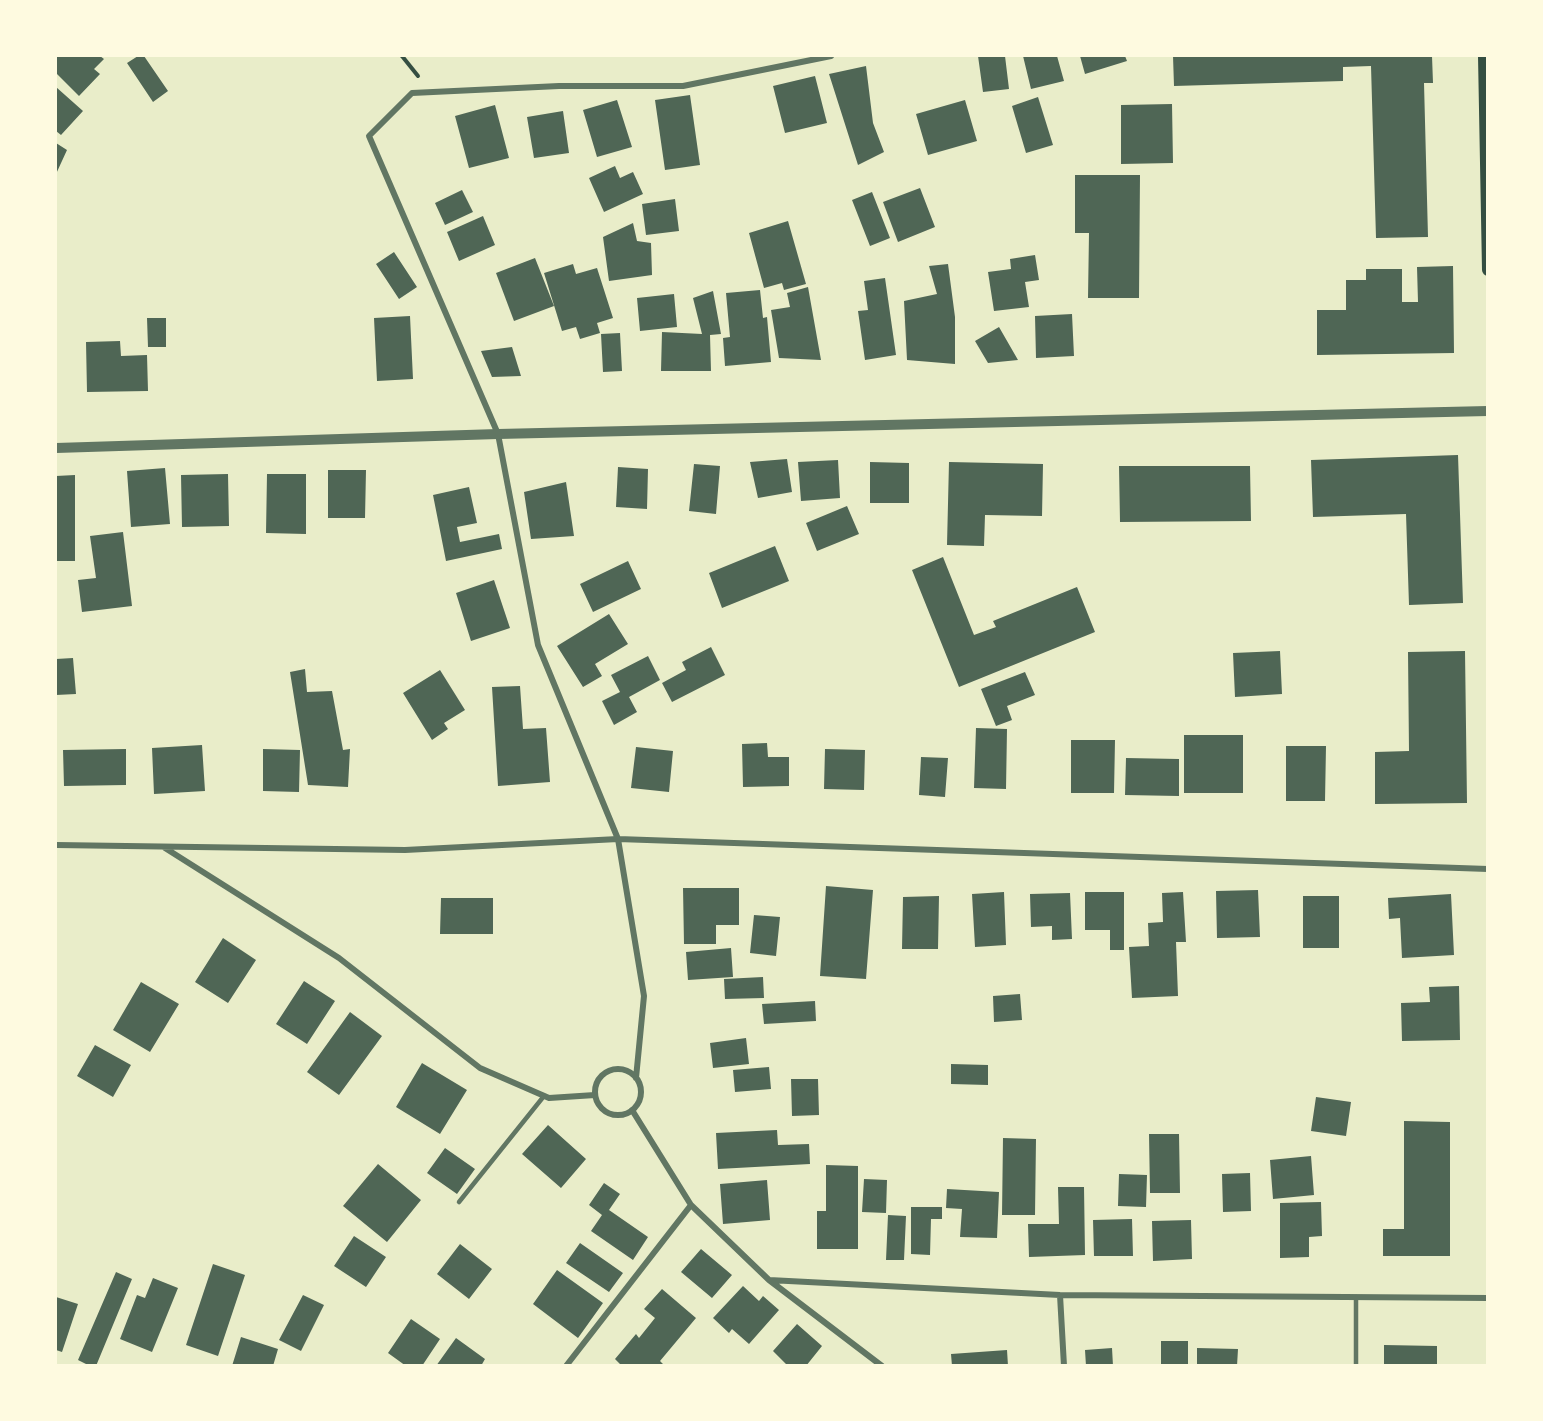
<!DOCTYPE html>
<style>
body{margin:0}
#map{position:relative;width:1543px;height:1421px;overflow:hidden;background:#e9edc9;font-family:"Fira Sans Condensed",sans-serif}
canvas{display:block}
.frame{position:absolute;inset:0;border:57px solid #fefae0;pointer-events:none}
</style>
<div id="map">
<canvas width="1543" height="1421"></canvas>
<div class="frame"></div>
</div>
<script>
const ctx = document.querySelector('canvas').getContext('2d');
ctx.lineJoin = 'round';
function paint(path, color) { ctx.fillStyle = color; ctx.fill(path, 'evenodd'); }
function stroke(path, color, width, dash) { ctx.strokeStyle = color; ctx.lineWidth = width; ctx.lineCap = dash ? 'butt' : 'round'; ctx.setLineDash(dash || []); ctx.stroke(path); }
const building = new Path2D(`
 M56,56H100L104,59L94,69L100,74L79,96L56,73Z
 M138,56H144L168,91L153,102L127,63Z
 M978,56H1005L1009,89L983,92Z
 M1023,56H1057L1064,81L1031,89Z
 M1080,56H1125L1127,61L1085,74Z
 M1173,56H1432L1433,83H1424L1428,237L1376,238L1371,66L1343,67V81L1174,86Z
 M866,66L873,123L884,152L858,165L829,74Z
 M815,76L827,123L785,133L773,86Z
 M56,87L83,111L61,135L56,131Z
 M690,95L700,165L665,170L655,100Z
 M1038,97L1053,145L1026,153L1012,106Z
 M617,100L632,147L597,157L583,110Z
 M965,100L977,141L928,155L916,114Z
 M1172,104L1173,163L1121,164V105Z
 M495,105L509,158L469,168L455,116Z
 M563,111L569,153L534,158L527,117Z
 M56,143L67,150L56,174Z
 M615,166L620,178L633,172L643,194L604,212L589,178Z
 M1075,175H1140L1139,298H1088L1089,233H1075Z
 M920,188L935,227L898,242L883,202Z
 M462,190L473,212L445,225L435,203Z
 M872,192L890,238L870,246L852,200Z
 M675,199L679,231L646,235L642,204Z
 M483,216L495,245L459,261L447,232Z
 M788,221L806,284L784,290L782,283L764,288L749,233Z
 M633,223L637,241L651,243L652,275L609,281L603,237Z
 M394,252L417,287L399,299L376,264Z
 M1035,255L1039,280L1025,282L1029,307L994,311L988,272L1011,269L1010,259Z
 M535,258L554,306L514,321L496,273Z
 M573,264L576,274L597,268L613,318L597,323L600,333L580,339L576,327L562,331L544,273Z
 M948,264L955,317V364L907,360L904,301L937,294L929,266Z
 M1453,266L1454,353L1317,355V310H1346V280H1366V269H1402V302H1418L1417,267Z
 M885,278L896,355L865,360L858,311L868,310L864,281Z
 M808,287L821,360L779,358L771,310L790,307L787,293Z
 M760,290L763,318L767,317L771,362L725,366L723,338L730,337L726,293Z
 M713,291L721,334L710,335L711,371H661L662,332L702,334L693,298Z
 M674,294L677,327L640,331L637,298Z
 M1072,314L1074,356L1036,358L1035,316Z
 M410,316L413,379L377,381L374,318Z
 M147,318H166V347H148Z
 M999,327L1018,360L988,363L975,341Z
 M620,333L622,371L603,372L601,334Z
 M120,341L121,356L147,355L148,391L87,392L86,342Z
 M512,347L521,376L492,377L481,351Z
 M1458,455L1463,603L1409,605L1406,514L1313,517L1311,460Z
 M787,459L792,492L758,498L750,462Z
 M838,460L840,498L801,501L798,462Z
 M870,462L909,463V503H870Z
 M949,462L1043,464L1042,516L985,515L984,546L947,545Z
 M694,464L720,466L716,514L689,511Z
 M1119,466H1250L1251,521L1120,522Z
 M618,467L648,469L647,509L616,507Z
 M165,468L170,524L131,527L127,471Z
 M328,470H366L365,518H328Z
 M228,474L229,526L182,527L181,475Z
 M267,474H306V534L266,533Z
 M75,475V561H56V476Z
 M566,482L574,536L531,539L524,492Z
 M469,487L477,523L457,527L460,542L499,534L502,549L446,561L433,495Z
 M847,506L859,534L817,551L806,523Z
 M123,532L132,606L82,612L78,580L96,578L90,536Z
 M775,546L789,581L722,608L709,573Z
 M943,557L974,635L996,627L993,621L1077,587L1095,632L959,687L912,570Z
 M628,561L641,589L593,612L580,584Z
 M494,580L510,628L471,641L456,593Z
 M609,614L628,644L595,664L602,676L583,687L557,646Z
 M711,647L725,675L672,702L662,683L686,670L682,662Z
 M1280,651L1282,694L1235,697L1233,653Z
 M1465,651L1467,803L1375,804V752L1409,751L1408,652Z
 M648,656L660,680L629,697L637,712L614,725L602,701L620,692L611,675Z
 M73,658L76,694L56,695V659Z
 M305,669L307,692L332,691L343,750L350,749L348,787L308,785L290,672Z
 M440,670L465,710L444,723L448,729L432,740L403,693Z
 M1025,672L1035,695L1007,706L1012,720L996,726L981,689Z
 M520,686L523,729L546,728L550,782L498,786L492,687Z
 M976,728L1007,729L1006,789L974,788Z
 M1184,735H1243V793H1184Z
 M1071,740H1115L1114,793H1071Z
 M767,743L768,757H789V786L743,787L742,744Z
 M202,745L205,791L154,794L152,748Z
 M1286,746H1326L1325,801H1286Z
 M636,747L673,751L669,792L631,788Z
 M126,749V785L64,786L63,750Z
 M263,749L300,750L299,792L263,791Z
 M825,749L865,750L864,790L824,789Z
 M921,757L948,758L945,797L919,795Z
 M1126,758L1179,759V796L1125,795Z
 M826,886L873,890L866,979L820,976Z
 M683,888H739V925H716V944H684Z
 M1258,890L1260,937L1217,938L1216,891Z
 M1004,892L1006,945L975,947L972,894Z
 M1085,892H1124V950H1110V930H1085Z
 M1183,892L1186,942H1176L1178,996L1132,998L1129,947L1149,946L1148,923L1163,922L1162,893Z
 M1070,893L1072,939L1052,940V926L1031,927L1030,894Z
 M1451,894L1454,955L1402,958L1400,918L1389,919L1388,898Z
 M939,896L938,949H902L903,897Z
 M1303,896H1339V948H1303Z
 M441,898H493V934H440Z
 M754,915L780,917L776,956L750,953Z
 M223,938L256,960L228,1003L195,982Z
 M731,948L733,977L688,980L686,952Z
 M763,977L764,998L725,999L724,979Z
 M304,981L335,1001L307,1044L276,1024Z
 M141,982L179,1004L150,1052L113,1030Z
 M1459,986L1460,1040L1402,1041L1401,1003L1430,1002L1429,987Z
 M1020,994L1022,1020L994,1022L993,996Z
 M815,1001L816,1021L764,1024L762,1004Z
 M350,1012L382,1036L339,1095L307,1072Z
 M746,1038L749,1064L713,1068L710,1043Z
 M95,1045L131,1065L113,1097L77,1076Z
 M422,1063L467,1090L440,1134L396,1107Z
 M951,1064L988,1065V1085L951,1084Z
 M769,1067L771,1089L735,1092L733,1070Z
 M791,1079H818L819,1115L792,1116Z
 M1316,1097L1351,1102L1346,1136L1311,1131Z
 M1404,1121L1450,1122V1256H1383V1229H1404Z
 M548,1125L586,1159L561,1188L522,1154Z
 M777,1130L778,1145L809,1144L810,1164L718,1169L716,1133Z
 M1149,1134H1179L1180,1193H1150Z
 M1003,1138L1036,1139L1035,1215H1002Z
 M445,1148L475,1169L457,1194L427,1173Z
 M1311,1156L1314,1195L1273,1199L1270,1160Z
 M378,1164L421,1200L387,1242L343,1206Z
 M826,1165L858,1166V1249H817V1211H826Z
 M1250,1173L1251,1211L1223,1212L1222,1174Z
 M1119,1174L1147,1175L1146,1207L1118,1206Z
 M864,1179L887,1180L886,1213L862,1212Z
 M767,1180L770,1220L723,1224L720,1184Z
 M604,1183L620,1194L609,1210L648,1237L633,1260L591,1231L602,1215L589,1205Z
 M1058,1187H1084L1085,1255L1029,1257L1028,1224H1059Z
 M947,1189L999,1192L997,1238L960,1237L962,1209L946,1208Z
 M1321,1202L1322,1236L1309,1237V1257L1280,1258V1203Z
 M911,1207H942V1219H931L930,1255L911,1254Z
 M888,1215L906,1216L904,1260H886Z
 M1132,1219L1133,1256H1094L1093,1220Z
 M1191,1220L1192,1259L1153,1261L1152,1221Z
 M354,1236L386,1257L366,1287L334,1266Z
 M580,1243L623,1273L609,1292L566,1263Z
 M460,1244L492,1269L469,1299L437,1274Z
 M701,1249L732,1275L712,1298L681,1272Z
 M213,1264L245,1275L218,1356L186,1345Z
 M557,1270L603,1303L578,1338L533,1304Z
 M116,1272L132,1279L96,1366H90L78,1360Z
 M153,1278L178,1288L152,1352L120,1339L137,1295L145,1298Z
 M743,1286L759,1301L763,1296L779,1310L749,1344L732,1329L729,1333L713,1318Z
 M662,1289L696,1318L660,1361L665,1366H622L615,1359L636,1334L639,1338L655,1318L644,1309Z
 M303,1295L324,1305L301,1351L279,1340Z
 M56,1297L78,1304L62,1352L56,1350Z
 M411,1319L440,1339L422,1366H406L388,1353Z
 M797,1324L822,1346L806,1366H788L773,1351Z
 M241,1337L278,1349L273,1366H232Z
 M456,1338L485,1359L481,1366H436Z
 M1161,1341H1188V1366H1161Z
 M1384,1345L1437,1346V1366H1384Z
 M1112,1348L1113,1366H1086L1085,1350Z
 M1197,1348L1238,1349L1237,1366H1197Z
 M1007,1350L1008,1366H952L951,1354Z`);
const path = new Path2D(`
 M402,56L418,76`);
const service = new Path2D(`
 M459,1202L544,1096
 M1356,1366V1297`);
const minor = new Path2D(`
 M56,845L405,850L618,839L1488,869
 M165,848L339,958L480,1068L549,1098L595,1095
 M595 1092a23 23 0 1 1 46 0a23 23 0 1 1-46 0Z
 M636,1078L644,996L618,839L538,645L498,434L369,136L412,93L559,86H683L831,56
 M632,1110L691,1205L769,1280L882,1366
 M769,1280L1060,1295L1488,1298
 M1060,1295L1064,1366
 M566,1366L691,1205`);
const tertiary = new Path2D(`
 M56,448L498,434L1488,411`);
const secondary = new Path2D(`
 M1484,56L1488,270`);
paint(building, '#4f6655');
stroke(path, '#344e41', 4);
stroke(service, '#617663', 4.5);
stroke(minor, '#617663', 6);
stroke(tertiary, '#617663', 10);
stroke(secondary, '#344e41', 12);
</script>
